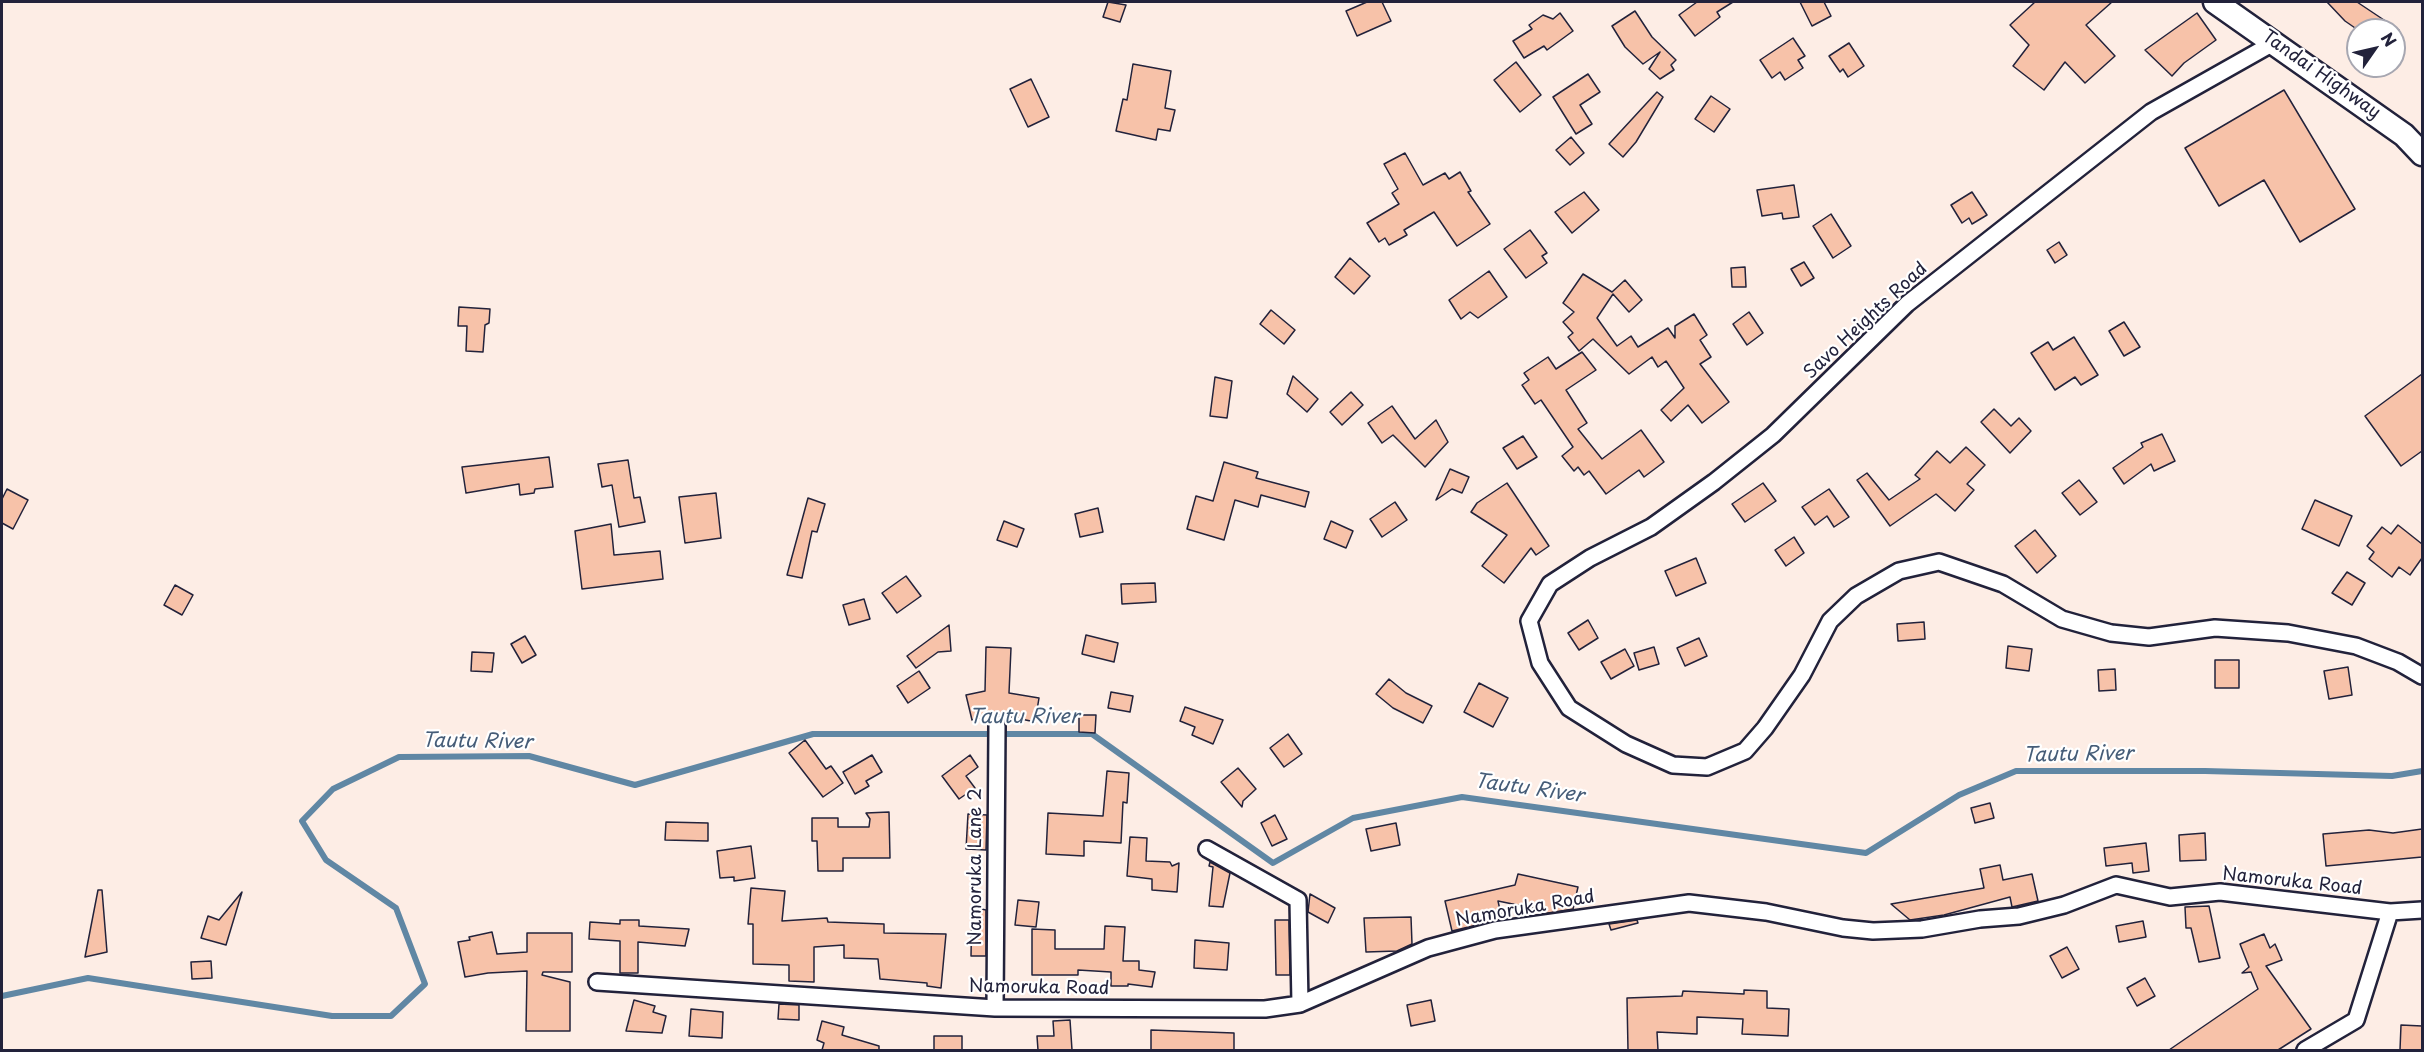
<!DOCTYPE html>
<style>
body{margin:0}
#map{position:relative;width:2424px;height:1052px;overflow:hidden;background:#fdede5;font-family:"Playpen Sans",sans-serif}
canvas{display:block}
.frame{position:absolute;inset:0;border:3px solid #22223b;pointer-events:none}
.north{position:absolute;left:2346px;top:18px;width:60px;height:60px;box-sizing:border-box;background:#fff;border:2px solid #a7a7b1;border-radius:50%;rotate:56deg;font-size:16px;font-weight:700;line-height:24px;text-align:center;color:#22223b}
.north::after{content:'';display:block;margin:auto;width:21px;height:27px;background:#22223b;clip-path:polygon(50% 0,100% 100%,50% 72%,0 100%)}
</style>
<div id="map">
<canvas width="2424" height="1052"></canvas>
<div class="frame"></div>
<div class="north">N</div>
</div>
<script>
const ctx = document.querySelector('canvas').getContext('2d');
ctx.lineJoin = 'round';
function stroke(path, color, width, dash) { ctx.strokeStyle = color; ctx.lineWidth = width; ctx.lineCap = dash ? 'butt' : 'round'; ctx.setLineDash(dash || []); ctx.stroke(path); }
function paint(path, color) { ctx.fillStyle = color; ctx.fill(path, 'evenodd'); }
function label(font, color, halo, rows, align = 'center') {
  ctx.font = font + ' "Playpen Sans",sans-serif'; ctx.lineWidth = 4.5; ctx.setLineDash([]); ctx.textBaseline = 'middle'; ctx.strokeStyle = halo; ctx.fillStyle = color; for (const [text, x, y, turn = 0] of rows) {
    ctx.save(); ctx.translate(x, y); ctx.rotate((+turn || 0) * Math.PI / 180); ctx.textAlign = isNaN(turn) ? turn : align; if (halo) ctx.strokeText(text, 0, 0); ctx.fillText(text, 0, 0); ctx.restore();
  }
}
const stream = new Path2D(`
 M2,996L88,978L332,1016H391L425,984L396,908L326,860L302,821L333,789L399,757L529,756L635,785L813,734H1092L1273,863L1353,818L1462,797L1866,853L1959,795L2016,771H2205L2392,776L2422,771`);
const building = new Path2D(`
 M1108,2L1126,5L1120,22L1103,17Z
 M1367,2H1382L1391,21L1357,36L1346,11Z
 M1697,2H1733L1717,12L1720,17L1695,36L1679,15Z
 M1800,2H1824L1831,16L1812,26Z
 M2035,2H2112L2086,25L2115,56L2085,83L2065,62L2044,90L2013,66L2029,45L2010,25Z
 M2327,2H2357L2399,30H2358L2345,21Z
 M1635,11L1652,37L1676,60L1671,65L1674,70L1660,79L1649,69L1660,52L1643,64L1625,47L1612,26Z
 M1560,13L1573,31L1547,50L1544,46L1524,58L1513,41L1532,29L1529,25L1543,15L1553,19Z
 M2197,13L2216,40L2184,63L2172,76L2145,50Z
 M1793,38L1805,56L1798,60L1803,68L1785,80L1780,72L1772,78L1760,60Z
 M1849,43L1864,66L1848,77L1843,69L1840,72L1829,56Z
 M1516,62L1541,95L1520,112L1494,80Z
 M1133,64L1171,71L1165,108L1175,110L1170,131L1158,129L1156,140L1116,131L1123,99L1127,100Z
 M1588,74L1600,92L1580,105L1592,124L1576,134L1553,97Z
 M1031,79L1049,117L1028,127L1010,89Z
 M2284,90L2355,209L2300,242L2264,180L2219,206L2185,148Z
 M1657,92L1663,97L1636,142L1623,157L1609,144Z
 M1711,96L1730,109L1714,132L1695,119Z
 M1571,137L1584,153L1570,165L1556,150Z
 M1405,153L1423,185L1445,173L1449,179L1460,172L1471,191L1468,192L1490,224L1457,246L1434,212L1404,230L1407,235L1389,245L1385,238L1379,242L1367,223L1399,204L1392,193L1398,189L1384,164Z
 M1794,185L1799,217L1783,219L1782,213L1762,216L1757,190Z
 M1584,192L1599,210L1572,233L1555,212Z
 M1972,192L1987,215L1972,224L1969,218L1962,223L1951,205Z
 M1831,214L1851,246L1833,258L1813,226Z
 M1530,230L1547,253L1542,256L1547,263L1526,278L1504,249Z
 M2059,242L2067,255L2055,263L2047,250Z
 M1350,258L1370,276L1354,294L1335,277Z
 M1804,262L1814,278L1801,286L1791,269Z
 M1745,267L1746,287H1732L1731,268Z
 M1489,271L1507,297L1478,318L1470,312L1461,319L1449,300Z
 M1583,274L1612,292L1625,280L1642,300L1629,312L1613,294L1597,318L1617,346L1631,336L1638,347L1668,328L1675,338V326L1694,314L1707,335L1700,340L1711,357L1700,364L1729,402L1702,423L1688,405L1671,421L1661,410L1684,388L1666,361L1658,367L1652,357L1629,374L1593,339L1579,351L1568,337L1573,333L1563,322L1574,312L1563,303Z
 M459,307L490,309L489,323L485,325L483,352L466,351L467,326H458Z
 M1271,310L1295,330L1284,344L1260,324Z
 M1749,312L1763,333L1747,345L1733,324Z
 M2124,322L2140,347L2124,356L2109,331Z
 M2074,337L2098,375L2081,385L2075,377L2055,390L2031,353L2048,342L2053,350Z
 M1582,352L1596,370L1566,390L1587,423L1578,429L1602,459L1641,430L1664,462L1644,477L1639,470L1606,494L1589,471L1584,475L1578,467L1574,471L1562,456L1573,447L1541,400L1535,404L1522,385L1529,380L1524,373L1548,357L1556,369Z
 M2422,374V451L2401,466L2365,416Z
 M1293,376L1318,399L1307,412L1287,394Z
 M1215,377L1232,381L1227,418L1210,416Z
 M1351,392L1363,405L1342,425L1330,412Z
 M1392,406L1415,439L1436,420L1448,442L1425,467L1393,435L1382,443L1368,423Z
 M1994,409L2011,426L2019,418L2031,431L2010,453L1981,422Z
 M2162,434L2175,461L2154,471L2151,464L2124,484L2113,468L2143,447L2141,443Z
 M1523,436L1537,457L1517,469L1503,448Z
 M1966,447L1985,465L1967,484L1974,490L1955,511L1936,494L1890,526L1857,480L1867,473L1889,500L1920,479L1915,475L1937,451L1950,463Z
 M549,457L553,487L535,489L534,493L520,495L519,484L466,493L462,467Z
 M628,460L634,498L640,497L645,522L619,527L612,485L602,487L598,464Z
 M1224,462L1258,472L1256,478L1309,492L1305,507L1261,495L1258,507L1235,500L1224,540L1187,529L1196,496L1213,501Z
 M1450,469L1469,477L1462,493L1452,489L1436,500Z
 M2079,480L2097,502L2080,515L2062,493Z
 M1507,483L1549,546L1536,555L1531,548L1504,583L1482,566L1507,535L1471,512L1477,503Z
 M1763,483L1776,501L1745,522L1732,504Z
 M7,489L28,500L13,529L2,523V499Z
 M1829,489L1849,517L1834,527L1827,516L1815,525L1802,507Z
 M716,493L721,538L685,543L679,497Z
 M808,498L825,504L817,532L812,531L802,578L787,575Z
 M2315,500L2352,516L2339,546L2302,529Z
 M1395,502L1407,520L1382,537L1370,519Z
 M1098,508L1103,532L1080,537L1075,514Z
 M1004,521L1024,529L1017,547L997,540Z
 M1331,521L1353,531L1346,548L1324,539Z
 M611,524L614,555L660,551L663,579L582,589L575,531Z
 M2398,525L2422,544V558L2410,575L2399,567L2392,577L2369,559L2374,552L2367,546L2382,527L2391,534Z
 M2035,530L2056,556L2037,573L2015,546Z
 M1794,537L1804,553L1786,566L1775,550Z
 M1696,558L1706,583L1676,596L1665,571Z
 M2347,572L2365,583L2352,605L2332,593Z
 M906,576L921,596L897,613L882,593Z
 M1155,583L1156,602L1122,604L1121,584Z
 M175,585L193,595L182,615L164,605Z
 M864,599L870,619L849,625L843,605Z
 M1588,620L1598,638L1579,650L1568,633Z
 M1924,622L1925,639L1898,641L1897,624Z
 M949,625L951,651L938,652L916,668L907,656Z
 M1086,635L1118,643L1114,662L1082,654Z
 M525,636L536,655L522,663L511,644Z
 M1699,638L1707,656L1685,666L1677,648Z
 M2008,646L2032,649L2029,671L2006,668Z
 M986,647L1011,648L1009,693L1039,698L1035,722L998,714L972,720L966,695L985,691Z
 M1654,647L1659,664L1639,670L1634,653Z
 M1625,649L1634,666L1611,679L1601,662Z
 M472,652L494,653L492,672L471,671Z
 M2215,660H2239V688H2215Z
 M2348,667L2352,695L2329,699L2324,671Z
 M2115,669L2116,690L2099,691L2098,670Z
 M919,671L930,688L908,703L897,686Z
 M1389,679L1406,693L1432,706L1423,723L1393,708L1376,694Z
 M1479,683L1508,698L1493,727L1464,712Z
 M1111,692L1133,696L1130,712L1108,708Z
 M1185,707L1223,720L1213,744L1192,735L1195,727L1180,721Z
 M1079,715H1096L1095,733L1079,732Z
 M1288,734L1302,754L1284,767L1270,748Z
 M805,740L826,769L831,766L843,783L823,797L789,753Z
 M872,755L882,772L866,781L869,786L855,794L843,772Z
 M970,755L978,767L966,776L975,788L959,799L942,776Z
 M1238,768L1256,789L1243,801L1242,807L1221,782Z
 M1107,771L1129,773L1127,803L1123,802L1121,843L1084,841V856L1046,854L1048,813L1103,816Z
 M1990,803L1994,818L1975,823L1971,808Z
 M889,812L890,858H843V871H818L817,841H812V818H838V827H869L870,819L866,813Z
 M968,814L987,815L986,850L966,849Z
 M1275,815L1287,839L1272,846L1261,823Z
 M666,822L708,823V841L665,840Z
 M1396,823L1400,845L1371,851L1366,829Z
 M2422,829V857L2326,866L2323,834L2369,830L2393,833Z
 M2205,833L2206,860L2180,861L2179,835Z
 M1130,837L1147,838L1146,861L1170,862L1172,866L1179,863L1177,892L1152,890V879L1127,876Z
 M2146,843L2149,871L2133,873L2132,863L2106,866L2104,848Z
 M751,846L755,878L734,881V877L720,878L717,851Z
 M1210,862L1230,873L1223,907L1209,906L1213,867L1209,866Z
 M2000,865L2003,880L2032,874L2038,901L2012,907L2010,897L1944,915L1910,920L1891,904L1984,888L1980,869Z
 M1518,874L1578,887L1573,909L1542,914V910L1498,901L1502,919L1452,931L1445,901L1515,885Z
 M751,888L785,891L782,921L827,918L828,922L884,924V933L946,934L941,988L927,986V983L880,979L878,959L844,958V945L814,947V982L789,981V965L753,964V924H748Z
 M98,890H102L107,952L85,957Z
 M242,892L226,945L201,938L208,916L219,920Z
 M1310,894L1335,908L1328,923L1308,912Z
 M1018,900L1039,902L1036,927L1015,925Z
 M2209,906L2220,958L2199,962L2191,928H2186L2185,907Z
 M972,907L986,910V956H971Z
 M1411,917L1412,944L1397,951L1366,952L1364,918Z
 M620,920H639V926L689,929L685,946L638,942V973H620V941L589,939L590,922L620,924Z
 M1275,920H1289L1290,975H1276Z
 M1637,920L1638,923L1611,930L1609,924Z
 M2143,921L2146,937L2119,942L2116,926Z
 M1105,926L1125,927L1123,961H1139V970L1155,972L1152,987L1128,984V986H1111V972L1078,970V975H1032V929L1055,930V949H1104Z
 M492,932L497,954L527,952V933H572V972H543L542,975L570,982V1031H526L527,971L488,973L465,977L458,942L470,940L469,937Z
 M2264,934L2270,948L2275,944L2282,960L2266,966L2311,1029L2278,1050H2169L2258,989L2251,972L2242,973L2249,967L2240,944Z
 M1195,940L1229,943L1227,970L1194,968Z
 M2067,947L2079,969L2062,978L2050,956Z
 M211,961L212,978L192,979L191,962Z
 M2145,978L2155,996L2137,1006L2127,988Z
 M1744,990L1767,991V1008L1789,1009L1788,1036L1742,1034L1743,1019L1697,1017V1034L1657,1032L1658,1050H1628L1627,998L1682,996L1683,991L1744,994Z
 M634,1000L655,1006L653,1012L666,1016L662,1033L626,1031Z
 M1431,1000L1435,1021L1411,1026L1407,1005Z
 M779,1004L799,1005V1020L778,1019Z
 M691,1009L723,1012L722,1038L689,1036Z
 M1070,1020L1072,1050H1038L1037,1036H1054L1053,1021Z
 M822,1021L844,1027L842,1035L879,1046V1050H822L824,1043L817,1040Z
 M2401,1025L2422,1026V1050H2400Z
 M1151,1030L1234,1033V1050H1151Z
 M934,1036H962V1050H934Z`);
const minor = new Path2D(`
 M2272,40L2268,46L2151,112L1907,304L1773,435L1714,482L1651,527L1590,558L1550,584L1529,621L1540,663L1569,708L1626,744L1673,765L1707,767L1745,751L1765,728L1802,675L1830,621L1856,596L1899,571L1939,562L2003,584L2062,619L2111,633L2149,637L2215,628L2288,633L2356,646L2398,662L2422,676
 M1207,849L1298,900L1300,1004
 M597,982L995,1008L1265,1009L1300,1004L1428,948L1495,930L1689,903L1766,912L1843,928L1873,931L1922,929L1980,919L2019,916L2064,905L2116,885L2170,897L2220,892L2390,912L2422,910
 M995,1008L997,726
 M2305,1050L2356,1020L2390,912`);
const secondary = new Path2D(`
 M2215,2L2404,135L2422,154`);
const streetNames = [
 ["Tandai Highway",2321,75,35],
 ["Savo Heights Road",1866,321,-43],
 ["Namoruka Lane 2",976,867,-90],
 ["Namoruka Road",2292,882,6],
 ["Namoruka Road",1525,909,-10],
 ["Namoruka Road",1039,988,1]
];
const waterNames = [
 ["Tautu River",1024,717],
 ["Tautu River",477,742,1],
 ["Tautu River",2078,755,-1],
 ["Tautu River",1529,789,8]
];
stroke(stream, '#6087a4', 6);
paint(building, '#f7c2a9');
stroke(building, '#22223b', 1.5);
stroke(minor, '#22223b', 20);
stroke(secondary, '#22223b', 27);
stroke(minor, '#fff', 15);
stroke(secondary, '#fff', 22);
label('18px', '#22223b', '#fff', streetNames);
label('italic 20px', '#465d78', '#fff', waterNames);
</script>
